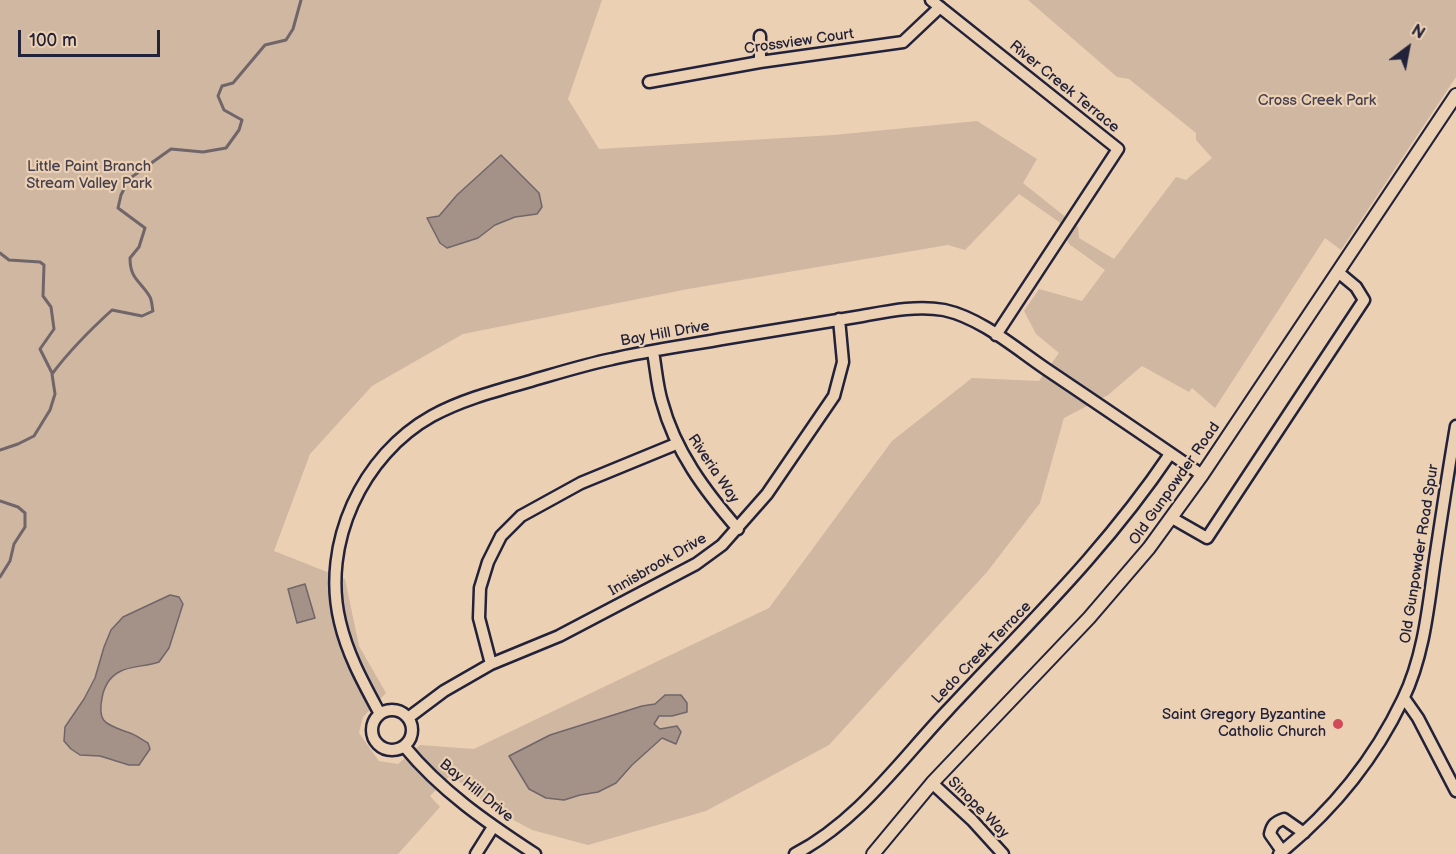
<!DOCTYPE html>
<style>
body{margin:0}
#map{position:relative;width:1456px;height:854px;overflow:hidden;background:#ecd0b3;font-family:"Balsamiq Sans",sans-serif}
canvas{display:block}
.north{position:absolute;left:1378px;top:18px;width:60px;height:60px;-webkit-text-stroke:4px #ecd0b3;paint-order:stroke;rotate:32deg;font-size:16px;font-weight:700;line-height:24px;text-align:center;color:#22223b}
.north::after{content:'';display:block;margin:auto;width:21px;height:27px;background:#22223b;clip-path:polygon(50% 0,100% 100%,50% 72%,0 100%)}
.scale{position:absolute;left:18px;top:30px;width:142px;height:27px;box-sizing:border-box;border:3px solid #22223b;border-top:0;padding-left:8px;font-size:18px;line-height:21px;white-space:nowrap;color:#22223b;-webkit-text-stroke:4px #ecd0b3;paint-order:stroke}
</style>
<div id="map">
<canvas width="1456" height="854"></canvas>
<div class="north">N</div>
<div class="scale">100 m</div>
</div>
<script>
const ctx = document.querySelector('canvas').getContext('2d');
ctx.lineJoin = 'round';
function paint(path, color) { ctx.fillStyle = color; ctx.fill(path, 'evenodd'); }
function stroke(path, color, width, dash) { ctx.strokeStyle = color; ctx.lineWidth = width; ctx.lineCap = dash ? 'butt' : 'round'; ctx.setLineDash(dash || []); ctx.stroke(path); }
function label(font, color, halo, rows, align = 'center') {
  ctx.font = font + ' "Balsamiq Sans",sans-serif'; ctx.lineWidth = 4.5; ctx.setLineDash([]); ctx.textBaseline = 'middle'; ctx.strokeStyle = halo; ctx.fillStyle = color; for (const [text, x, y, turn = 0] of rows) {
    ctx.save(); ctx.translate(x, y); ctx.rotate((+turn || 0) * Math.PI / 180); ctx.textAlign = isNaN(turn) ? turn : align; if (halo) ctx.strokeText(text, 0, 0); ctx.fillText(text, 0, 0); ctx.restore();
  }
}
const green = new Path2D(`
 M0,0H602L568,99L599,149L834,135L977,121L1037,159L1023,183L1078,227L1079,238L1114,259L1176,177L1186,180L1212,158L1196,140V133L1129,79L1117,77L1028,0H1456V77L1341,250L1325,238L1215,408L1192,388L1189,392L1142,366L1108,395L1064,418L1040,503L987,572L829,745L706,811L588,845L532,830L493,809L451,775L430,796L440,807L398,854H0ZM1019,194L1059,222L1069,244L1105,270L1082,301L1039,289L1024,311L1036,334L1059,353L1039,381L972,378L892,441L769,608L474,749L420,745L398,764L379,761L359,733L363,717L386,693L359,646L345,579L274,551L310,454L372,386L463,334L688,289L948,245L965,250Z`);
const water = new Path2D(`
 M501,155L539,193L542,207L537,214L515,217L495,225L478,238L447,248L440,243L427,218L439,216L457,195Z
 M305,584L315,618L297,623L288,589Z
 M170,595L179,597L183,604L169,648L159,662C146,667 131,665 119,672C108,678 104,687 102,698C97,723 106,724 127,732C135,734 141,739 148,743L150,749L139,765H129L100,756L80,755L71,749L64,741L65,727L84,699L95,678L104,647L111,630L123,617Z
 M665,695H681L687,703V712L672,716H659L654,724L660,729L677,726L681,732L676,744L662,738L632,765L616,783L598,792L580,795L564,800L546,798L529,789L509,756L550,735L642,706L655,704Z`);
const stream = new Path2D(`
 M0,253L9,260L40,262L44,265L43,296L51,307L54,329L40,349L52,373
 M0,450L18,444L34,436L50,410L55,394L52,374C70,350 90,330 112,310L142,316L153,311C152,307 152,301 150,297C141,281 130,280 130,258L139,247L145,228L118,208L121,195L129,179L171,149L203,152L226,148L239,130L242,120L224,110L218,96L222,86L233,83L265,45L286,40L293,29L301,0
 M0,501L18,507L25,513V527L14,544L10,561L0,577`);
const minor = new Path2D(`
 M931,0L1118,149L996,335
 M760,36V62
 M649,82L760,62L903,42L940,7
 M653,352C656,368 657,386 662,402C675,451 705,491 738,529
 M1172,518L1207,538L1364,300L1356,287L1338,272
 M491,664L479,618L480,588L488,562L501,536L521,516L581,483L676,444
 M1404,698L1418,718L1456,791
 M372 730a20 20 0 1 1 40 0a20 20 0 1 1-40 0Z
 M380,714C364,684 348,656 340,622C321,544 362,455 432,416C461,400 495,391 527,382C555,374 583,365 612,359C650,350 690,345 728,338C773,331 817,323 862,316C889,311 917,305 944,310C981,318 1015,348 1046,369C1098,404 1150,439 1202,475
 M408,718L444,691L491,664L559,636L696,564L722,545L767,494L834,396L843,362L839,319
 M404,746C441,791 486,822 535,854
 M932,783L972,820L1003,854
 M1282,851L1270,834C1272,825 1275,822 1284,819L1304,833
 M476,854L493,827
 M795,854C858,821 899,762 947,711C1026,626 1104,552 1170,454
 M1279,854C1331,812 1374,760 1403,699C1423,658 1428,610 1434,566C1441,519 1448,473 1456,426`);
const major = new Path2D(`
 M873,854L932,783L1089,618L1149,548L1202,475L1456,95`);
const markers = [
 [1338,724,6,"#d1495b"]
];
const streetNames = [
 ["Crossview Court",799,42,-8],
 ["River Creek Terrace",1064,87,39],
 ["Bay Hill Drive",665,334,-10],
 ["Riveria Way",713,469,56],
 ["Old Gunpowder Road",1175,484,-55],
 ["Old Gunpowder Road Spur",1420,554,-81],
 ["Innisbrook Drive",658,565,-30],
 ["Ledo Creek Terrace",982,653,-46],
 ["Bay Hill Drive",476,791,39],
 ["Sinope Way",978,808,45]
];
const parkNames = [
 ["Cross Creek Park",1317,101],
 ["Little Paint Branch",89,167],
 ["Stream Valley Park",89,184]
];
const poiNames = [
 ["Saint Gregory Byzantine",1326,715],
 ["Catholic Church",1326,732]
];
paint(green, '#cfb7a2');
paint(water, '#a49288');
stroke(water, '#706569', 1.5);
stroke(stream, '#706569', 3);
stroke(minor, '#22223b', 15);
stroke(major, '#22223b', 16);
stroke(minor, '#ecd0b3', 10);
stroke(major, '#ecd0b3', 12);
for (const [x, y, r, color] of markers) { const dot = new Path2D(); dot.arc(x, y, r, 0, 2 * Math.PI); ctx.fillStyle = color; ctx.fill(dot); stroke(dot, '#ecd0b3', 2); }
label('15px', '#22223b', '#ecd0b3', streetNames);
label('15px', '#454050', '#ecd0b3', parkNames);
label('15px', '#22223b', '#ecd0b3', poiNames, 'right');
</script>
